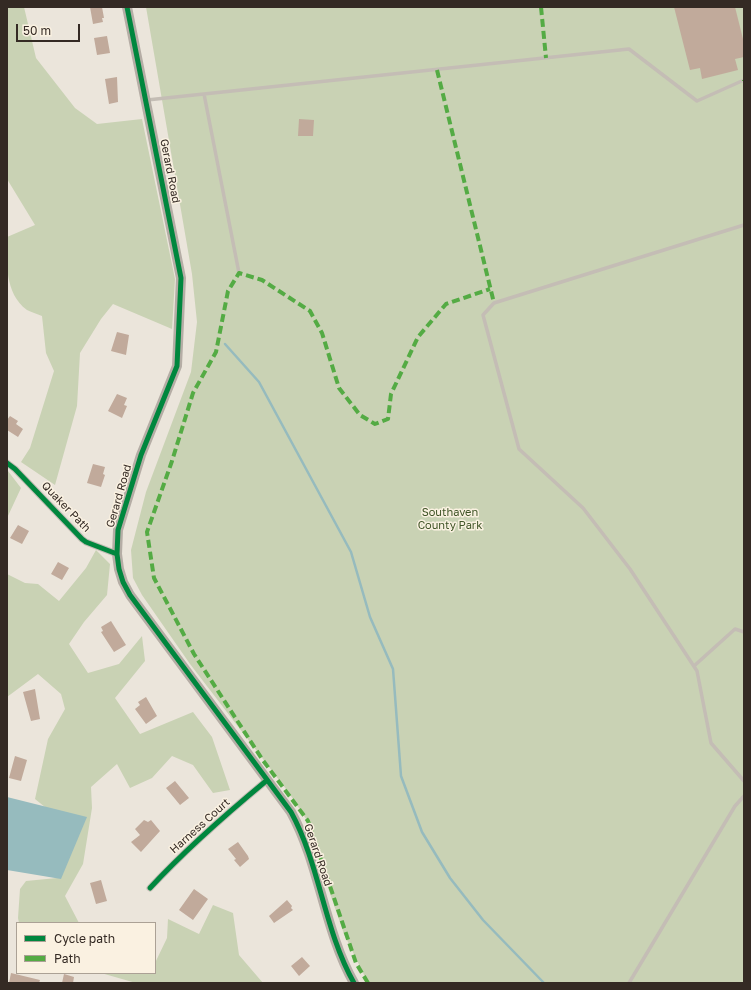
<!DOCTYPE html>
<style>
body{margin:0}
#map{position:relative;width:751px;height:990px;overflow:hidden;background:#ebe5db;font-family:"Golos Text",sans-serif}
canvas{display:block}
.frame{position:absolute;inset:0;border:8px solid #342a24;pointer-events:none}
.legend{position:absolute;left:16px;top:922px;width:140px;height:52px;box-sizing:border-box;background:#faf1e1;border:1px solid #aba195;margin:0;padding:5px 7px;list-style:none;font-size:12px;color:#342a24}
.legend li{display:flex;align-items:center;gap:8px;height:20px}
.legend b{width:20px;border:1px solid #aba195}
.scale{position:absolute;left:16px;top:24px;width:64px;height:18px;box-sizing:border-box;border:2px solid #342a24;border-top:0;padding-left:5px;font-size:12px;line-height:14px;white-space:nowrap;color:#342a24;-webkit-text-stroke:3px #faf1e1;paint-order:stroke}
</style>
<div id="map">
<canvas width="751" height="990"></canvas>
<div class="frame"></div>
<ul class="legend">
<li><b style="height:5px;background:#00873e"></b>Cycle path</li>
<li><b style="height:5px;background:#54ab44"></b>Path</li>
</ul>
<div class="scale">50 m</div>
</div>
<script>
const ctx = document.querySelector('canvas').getContext('2d');
ctx.lineJoin = 'round';
function paint(path, color) { ctx.fillStyle = color; ctx.fill(path, 'evenodd'); }
function stroke(path, color, width, dash) { ctx.strokeStyle = color; ctx.lineWidth = width; ctx.lineCap = dash ? 'butt' : 'round'; ctx.setLineDash(dash || []); ctx.stroke(path); }
function label(font, color, halo, rows, align = 'center') {
  ctx.font = font + ' "Golos Text",sans-serif'; ctx.lineWidth = 3; ctx.setLineDash([]); ctx.textBaseline = 'middle'; ctx.strokeStyle = halo; ctx.fillStyle = color; for (const [text, x, y, turn = 0] of rows) {
    ctx.save(); ctx.translate(x, y); ctx.rotate((+turn || 0) * Math.PI / 180); ctx.textAlign = isNaN(turn) ? turn : align; if (halo) ctx.strokeText(text, 0, 0); ctx.fillText(text, 0, 0); ctx.restore();
  }
}
const green = new Path2D(`
 M7,7H24L36,58L75,108L97,124L142,119L175,279L172,329L113,304L101,319L80,353L77,406L55,485L21,462L30,448L54,371L46,353L42,316C37,314 31,312 27,310C4,293 7,262 7,237L35,225L7,179Z
 M146,7H744V983H368L344,934L326,882L310,825L289,793L190,664L142,595L133,578L131,550L146,492L191,372L197,322L192,274Z
 M8,471L21,488L7,518V474Z
 M96,550L110,564L107,595L84,622L69,644L88,673L119,664L142,636L145,661L115,698L140,734L193,712L212,737L230,790L213,793L193,765L172,756L152,778L130,788L117,764L91,787L92,808L83,864L65,896L79,923H19L18,918L20,889L26,881L57,878L50,811L35,799L48,739L65,709L61,694L38,674L7,697V574L25,583L38,584L59,601L86,568Z
 M213,905L233,913L239,955L263,983H136L101,973H155V963L167,938L168,919L199,934Z`);
const water = new Path2D(`
 M7,797L87,817L61,879L7,870Z`);
const stream = new Path2D(`
 M225,344L259,382L351,552L370,617L393,669L401,776L422,832L450,878L483,920L544,983`);
const building = new Path2D(`
 M90,7H102L104,18H102L103,22L93,24Z
 M674,7H735L744,43V57L735,59L738,70L702,79L700,68L690,70Z
 M107,36L110,53L97,55L94,38Z
 M117,77L118,102L109,104L105,79Z
 M299,119L314,120L313,136H298Z
 M117,332L129,335L126,355L111,351Z
 M117,394L127,398L124,405L127,406L122,418L108,411Z
 M10,416L18,421L16,424L23,429L18,437L7,430V420Z
 M93,464L105,467L103,474L105,475L101,487L87,483Z
 M18,525L29,531L22,544L10,538Z
 M58,562L69,568L62,580L51,574Z
 M111,621L126,645L114,652L101,632L103,631L101,627Z
 M35,689L40,719L31,721L23,692Z
 M146,697L157,716L146,724L135,709L140,705L138,702Z
 M15,756L27,760L21,781L9,778Z
 M175,781L189,798L180,805L166,788Z
 M144,820L148,822L151,820L160,831L141,852L131,842L140,835L135,829Z
 M238,842L248,856L249,859L240,867L234,860L236,859L228,849Z
 M101,880L107,901L96,904L90,883Z
 M194,889L208,899L193,920L179,910Z
 M287,900L292,906L291,908L293,910L274,923L269,916Z
 M302,957L310,966L299,976L291,966Z
 M11,973L40,980L39,983H9Z
 M64,974L74,977L73,983H62Z`);
const lane = new Path2D(`
 M204,94L239,273
 M147,100L629,49L697,101L744,80
 M744,225L494,303L483,315L519,449L583,508L630,569L697,671L711,743L744,781
 M694,666L735,629L744,632
 M629,983L735,806L744,796`);
const street = new Path2D(`
 M7,463L15,469L82,539L86,542L117,554
 M150,888C186,849 225,815 266,781`);
const secondary = new Path2D(`
 M127,7L181,278L177,366L141,455L118,530L117,554L119,569L123,582L130,595L291,812C320,865 324,930 354,983`);
const quiet = new Path2D(`
 M541,7L546,58
 M437,70L494,303
 M744,80V81
 M368,983L356,963L308,821L262,759L194,654L154,578L147,532L172,461L193,393L216,352L228,291L239,273L262,280L310,311L322,333L339,388L360,415L375,424L388,419L391,394L418,337L446,304L490,289`);
const cycleway = new Path2D(`
 M127,7L181,278L177,366L141,455L118,530L117,554L119,569L123,582L130,595L291,812C320,865 324,930 354,983
 M7,463L15,469L82,539L86,542L117,554
 M150,888C186,849 225,815 266,781`);
const streetNames = [
 ["Gerard Road",170,171,79],
 ["Gerard Road",119,496,-74],
 ["Quaker Path",66,507,46],
 ["Harness Court",200,826,-42],
 ["Gerard Road",318,855,71]
];
const parkNames = [
 ["Southaven",450,513],
 ["County Park",450,526]
];
paint(green, '#c9d2b4');
paint(water, '#96bbbe');
stroke(stream, '#96bbbe', 2.5);
paint(building, '#c1aa9b');
stroke(lane, '#c4bdb5', 3.5);
stroke(street, '#c4bdb5', 7);
stroke(secondary, '#b5ada5', 10);
stroke(quiet, '#54ab44', 4, [8, 4]);
stroke(cycleway, '#00873e', 5);
label('11px', '#342a24', '#faf1e1', streetNames);
label('11px', '#3f5426', '#faf1e1', parkNames);
</script>
